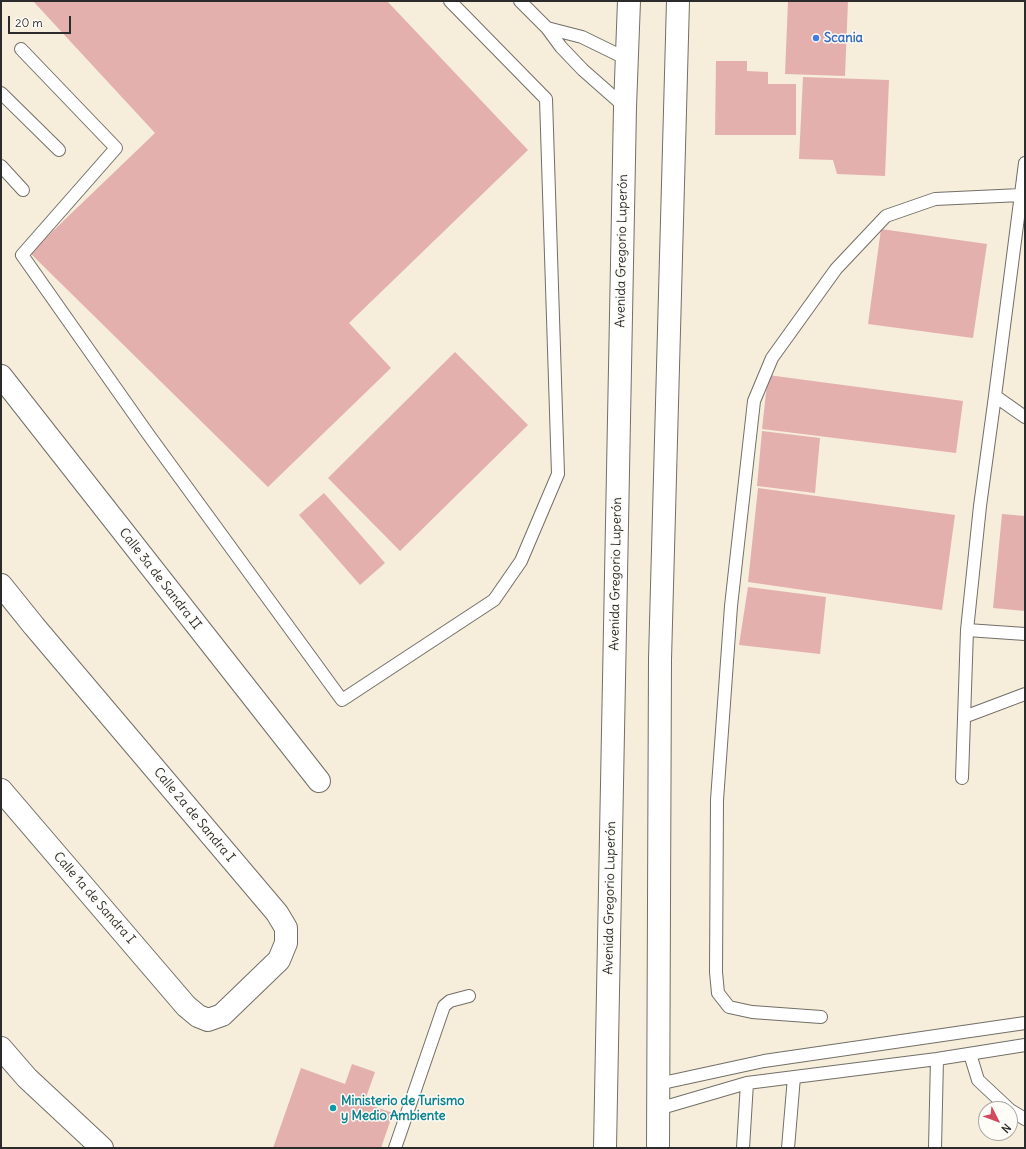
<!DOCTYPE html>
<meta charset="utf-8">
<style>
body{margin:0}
#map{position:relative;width:1026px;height:1149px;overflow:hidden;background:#f6edda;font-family:Delius,sans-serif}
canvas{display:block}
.frame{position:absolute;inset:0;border:2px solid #2b2b2b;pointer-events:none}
.north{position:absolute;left:978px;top:1101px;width:40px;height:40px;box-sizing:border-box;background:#fdfcf7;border:1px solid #a9a8a5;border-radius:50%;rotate:132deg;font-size:11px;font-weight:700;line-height:16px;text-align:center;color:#2b2b2b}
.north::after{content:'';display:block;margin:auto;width:14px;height:18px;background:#d1495b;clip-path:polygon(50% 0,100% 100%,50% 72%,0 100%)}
.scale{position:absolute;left:8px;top:16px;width:63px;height:18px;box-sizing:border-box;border:2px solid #2b2b2b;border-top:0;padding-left:5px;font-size:12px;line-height:14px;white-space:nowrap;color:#2b2b2b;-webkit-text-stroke:3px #fdfcf7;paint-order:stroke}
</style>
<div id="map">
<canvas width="1026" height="1149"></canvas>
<div class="frame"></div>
<div class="north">N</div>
<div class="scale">20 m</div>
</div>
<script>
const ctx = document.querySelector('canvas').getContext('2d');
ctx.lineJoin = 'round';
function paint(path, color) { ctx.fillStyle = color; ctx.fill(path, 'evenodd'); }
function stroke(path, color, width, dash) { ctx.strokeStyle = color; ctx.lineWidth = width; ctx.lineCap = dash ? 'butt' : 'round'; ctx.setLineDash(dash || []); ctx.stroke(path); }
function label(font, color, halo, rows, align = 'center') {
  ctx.font = font + ' Delius,sans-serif'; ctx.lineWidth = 3; ctx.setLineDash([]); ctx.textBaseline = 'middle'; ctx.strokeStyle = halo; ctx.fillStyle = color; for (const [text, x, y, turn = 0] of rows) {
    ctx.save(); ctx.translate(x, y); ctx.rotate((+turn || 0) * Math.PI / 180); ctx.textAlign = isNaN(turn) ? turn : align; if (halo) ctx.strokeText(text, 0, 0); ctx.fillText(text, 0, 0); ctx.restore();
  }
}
const building = new Path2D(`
 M33,1H387L528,150L349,323L391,368L268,487L30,253L155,133Z
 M788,1H848L845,76L785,74Z
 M716,61H747V71L768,72V84H796V135H715Z
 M803,77L889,80L885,176L837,174L833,160L799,159Z
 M881,229L987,244L973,338L868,324Z
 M455,352L528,425L400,551L328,478Z
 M768,375L963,401L956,453L762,429Z
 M762,431L820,438L815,493L757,486Z
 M758,488L955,515L942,610L748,582Z
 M324,493L385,563L360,585L299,515Z
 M1002,514L1025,516V611L993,608Z
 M748,587L826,597L820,654L739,645Z
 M352,1064L375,1072L364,1103L393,1113L381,1148H273L301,1068L345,1084Z`);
const service = new Path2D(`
 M520,1L547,28L561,47L583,70L625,107
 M547,28L582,37L627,59
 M21,49L116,148L22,255L148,434L342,700L494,600L521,561L558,474L546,99L450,1
 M1,93L59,150
 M1025,163L995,396L1025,417
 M1,166L23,190
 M967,630L1025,634
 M964,717L1025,694
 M962,778L967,630L980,506L995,396
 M821,1017L752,1012L729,1007L718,993L716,972L717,800L731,606L754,401L772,358L836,269L886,216L935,199L1021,195
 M970,1054L978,1080L1009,1109
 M658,1084L764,1061L1025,1023
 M658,1109L747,1083L937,1059L1025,1045
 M1010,1110L1025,1119
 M395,1148L444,1006L450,1001L469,996
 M743,1148L747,1083
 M788,1148L794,1077
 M935,1148L937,1059`);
const minor = new Path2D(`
 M1,376L319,781
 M1,585L34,626L277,913L286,928V943L279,960L222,1015L208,1020L198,1016L186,1006L1,790
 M1,1048L27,1078L102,1148`);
const primary = new Path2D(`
 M605,1148L625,107L629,1
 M658,1148L660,659L678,1`);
const markers = [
 [816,38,4,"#3f7fe0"],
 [333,1108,4,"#0f9aa8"]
];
const shopNames = [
 ["Scania",824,38]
];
const streetNames = [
 ["Avenida Gregorio Luperón",622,251,-89],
 ["Avenida Gregorio Luperón",616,574,-89],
 ["Calle 3a de Sandra II",160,579,52],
 ["Calle 2a de Sandra I",194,815,50],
 ["Calle 1a de Sandra I",94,898,49],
 ["Avenida Gregorio Luperón",610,898,-89]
];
const cultureNames = [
 ["Ministerio de Turismo",341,1101],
 ["y Medio Ambiente",341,1116]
];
paint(building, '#e4b0ae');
stroke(service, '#726f68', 14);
stroke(minor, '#726f68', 24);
stroke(primary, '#726f68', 24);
stroke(service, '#fff', 12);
stroke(minor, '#fff', 22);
stroke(primary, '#fff', 22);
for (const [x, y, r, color] of markers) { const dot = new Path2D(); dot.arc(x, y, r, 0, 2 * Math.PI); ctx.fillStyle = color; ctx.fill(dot); stroke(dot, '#fdfcf7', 1.5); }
label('bold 13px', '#366cbe', '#fdfcf7', shopNames, 'left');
label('13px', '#2b2b2b', '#fdfcf7', streetNames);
label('bold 13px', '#0d838f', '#fdfcf7', cultureNames, 'left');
</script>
